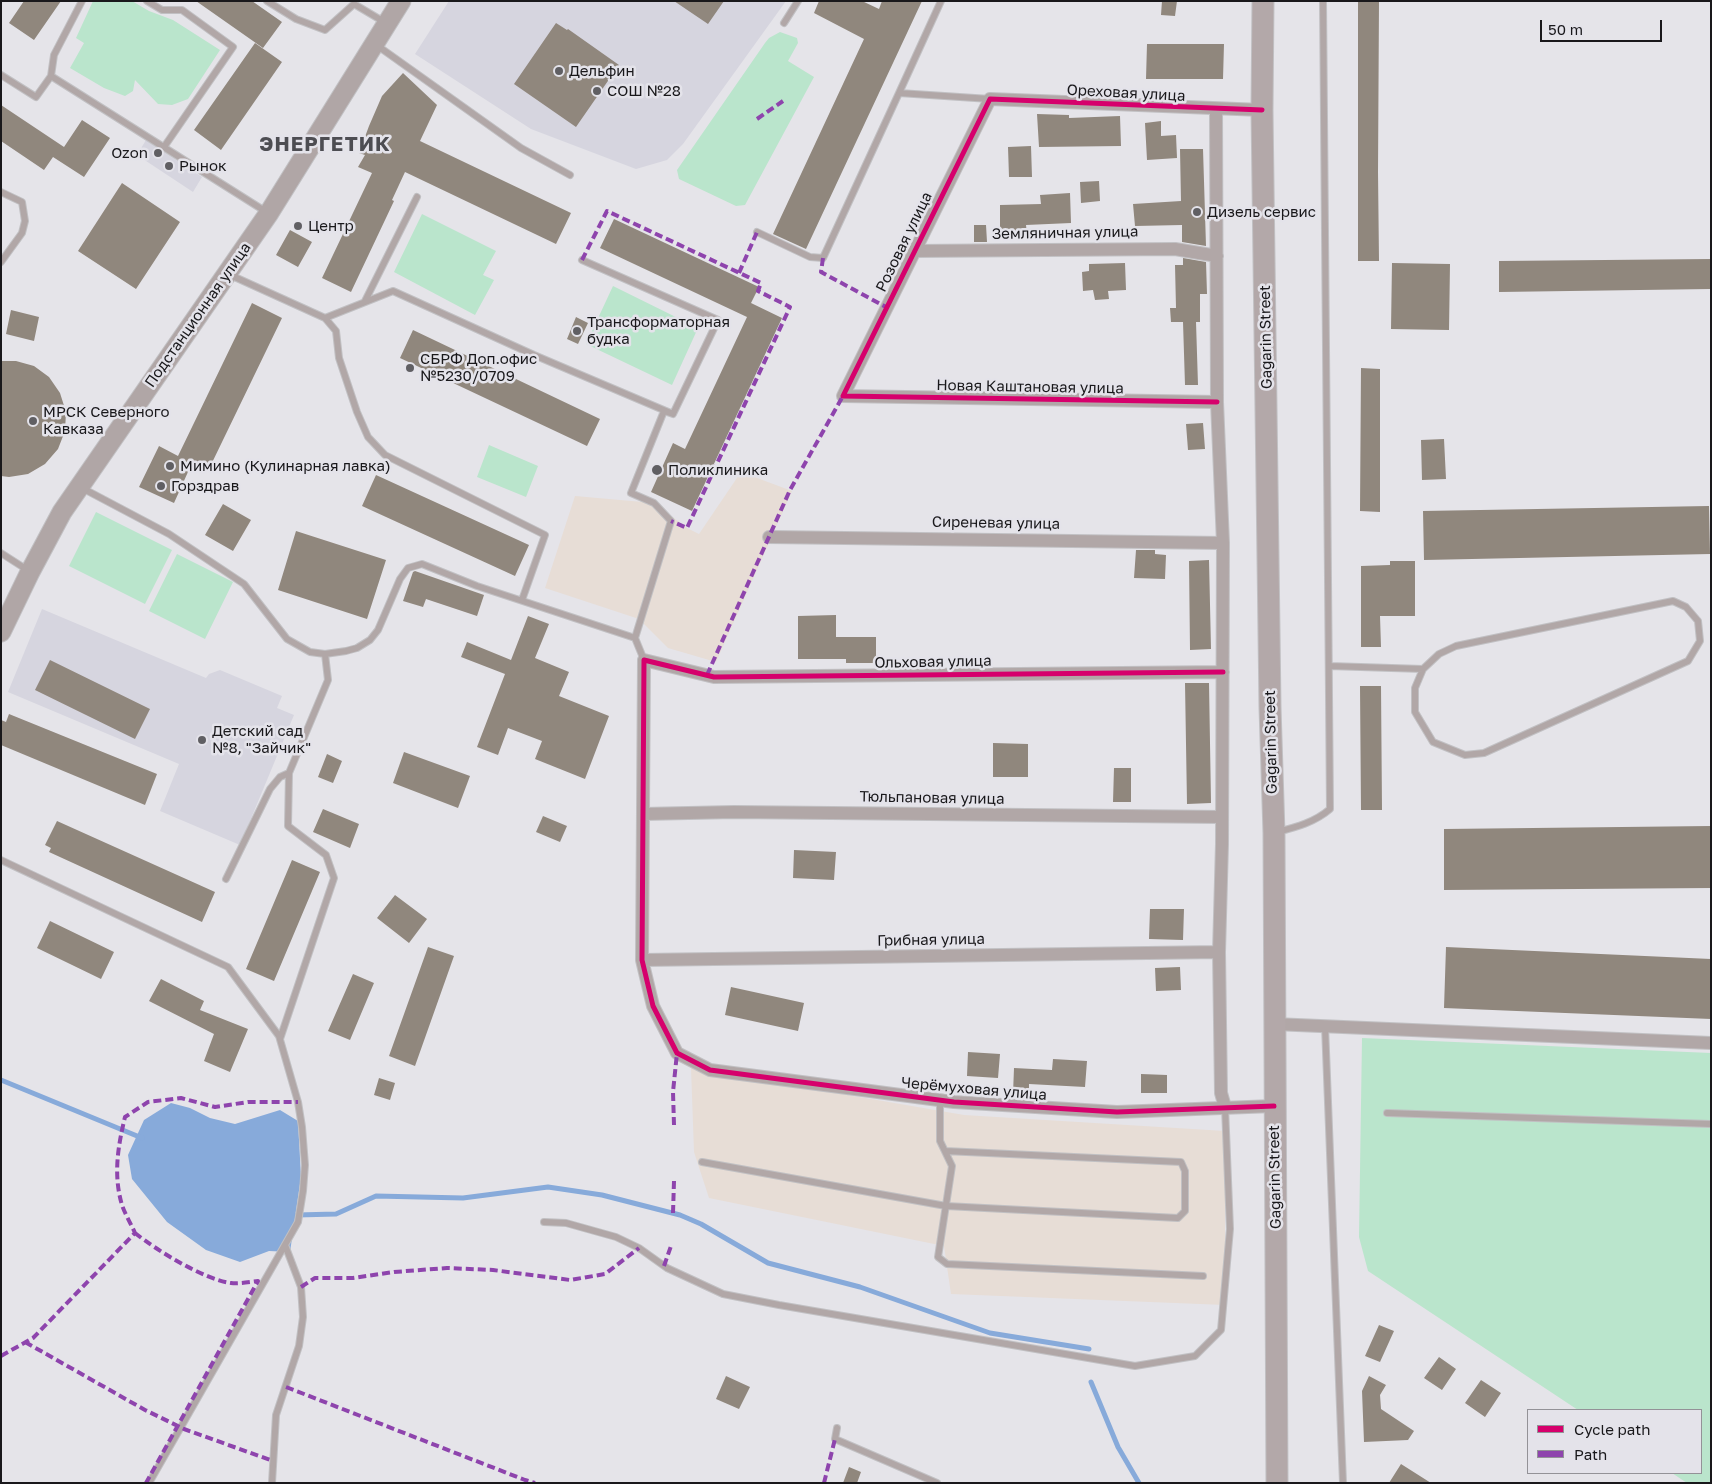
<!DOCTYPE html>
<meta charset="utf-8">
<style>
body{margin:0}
#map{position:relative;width:1712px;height:1484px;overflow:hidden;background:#e5e4e9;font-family:"Golos Text",sans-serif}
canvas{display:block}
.frame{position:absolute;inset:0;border:2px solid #19181b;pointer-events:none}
.legend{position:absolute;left:1527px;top:1409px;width:175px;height:65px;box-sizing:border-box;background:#e4e3ea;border:1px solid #939297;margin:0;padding:6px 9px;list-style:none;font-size:15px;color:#19181b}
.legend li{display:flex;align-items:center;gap:10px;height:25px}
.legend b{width:25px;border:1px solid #939297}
.scale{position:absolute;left:1540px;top:20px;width:122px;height:22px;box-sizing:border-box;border:2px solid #19181b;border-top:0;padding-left:6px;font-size:15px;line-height:18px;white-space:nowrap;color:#19181b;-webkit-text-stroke:4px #e4e3ea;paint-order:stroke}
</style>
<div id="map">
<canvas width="1712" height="1484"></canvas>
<div class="frame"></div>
<ul class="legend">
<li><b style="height:6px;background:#d6006c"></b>Cycle path</li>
<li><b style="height:6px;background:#8e44ad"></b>Path</li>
</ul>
<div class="scale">50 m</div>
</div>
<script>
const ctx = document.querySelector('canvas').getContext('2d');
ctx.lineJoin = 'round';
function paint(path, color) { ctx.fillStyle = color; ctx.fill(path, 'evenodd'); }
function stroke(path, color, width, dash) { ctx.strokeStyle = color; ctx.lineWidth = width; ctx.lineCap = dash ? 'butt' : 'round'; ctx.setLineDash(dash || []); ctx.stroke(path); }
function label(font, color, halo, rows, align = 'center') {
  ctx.font = font + ' "Golos Text",sans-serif'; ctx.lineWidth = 5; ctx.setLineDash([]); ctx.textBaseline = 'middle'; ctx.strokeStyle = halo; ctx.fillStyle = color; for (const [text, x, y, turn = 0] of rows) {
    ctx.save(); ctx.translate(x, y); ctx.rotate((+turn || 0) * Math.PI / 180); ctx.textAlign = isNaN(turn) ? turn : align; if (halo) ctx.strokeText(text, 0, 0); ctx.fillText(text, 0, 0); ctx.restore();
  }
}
const built = new Path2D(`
 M449,1H786L683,144L667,160L636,169L531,129L415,54Z
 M146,140L202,177L193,192L137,155Z
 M42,609L206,678L209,674L220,670L282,696L277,708L294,715L240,845L160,811L179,764L8,692Z`);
const industrial = new Path2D(`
 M741,472L792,491L716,662L668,648L639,619L545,588L575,496L654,503L687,528L699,534Z
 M691,1068L964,1115L1225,1131V1305L951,1294L944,1246L709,1198L694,1152Z`);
const green = new Path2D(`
 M93,1H132L149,11L173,20L220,50L188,99L172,105L158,104L135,80L133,91L125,96L104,88L70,68L84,43L76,38Z
 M780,32L797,38L798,43L788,61L814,77L745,205L736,206L679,179L677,170L765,43L769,38Z
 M422,214L496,251L483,275L494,280L475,315L394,272Z
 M613,286L698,328L672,385L586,344Z
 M489,445L538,466L526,497L477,477Z
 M96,512L172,550L145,604L69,566Z
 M177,554L233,582L205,639L149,611Z
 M1362,1038L1711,1053V1483H1687L1672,1473H1701V1410H1578L1368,1271L1359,1237Z`);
const water = new Path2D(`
 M171,1103L190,1108L210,1118L235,1124L280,1110L298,1121L301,1177L290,1252L269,1251L240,1262L206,1250L167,1222L132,1179L128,1155L144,1120Z`);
const stream = new Path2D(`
 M1,1080L142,1138
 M297,1215L336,1214L376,1196L463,1198L548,1187L602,1195L680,1215L701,1224L768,1263L860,1287L990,1333L1089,1349
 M1091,1382L1118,1447L1139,1483`);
const building = new Path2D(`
 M24,1H61L34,40L9,23Z
 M196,1H252L282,22L263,48Z
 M674,1H724L708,24Z
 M819,1H862L879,9L882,1H922L806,249L773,234L864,39L814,13Z
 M1162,1H1177L1175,16L1161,15Z
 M1358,1H1379L1378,172L1379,261H1358Z
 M556,23L567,30L568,29L619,65L576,127L514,84Z
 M255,43L282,62L221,150L194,130Z
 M1147,44H1224L1223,79H1146Z
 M403,73L437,105L420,141L571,213L556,244L405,172L392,200L394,201L351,292L322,278L372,173L358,167L365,155L359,153L369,126L382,96Z
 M1,105L64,147L82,120L110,138L84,177L53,157L44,170L1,141Z
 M1037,114L1069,115V118L1120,116L1121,146L1039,147Z
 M1161,121V136L1176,135L1177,158L1147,160L1145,123Z
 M1031,146L1032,177H1009L1008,147Z
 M1180,149H1203L1206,246L1182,242V225L1135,226L1133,204L1181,201Z
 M1099,181L1100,201L1081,203L1080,182Z
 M122,183L180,222L136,289L78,251Z
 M1070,193L1071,223L1026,225L1027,235L1000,236V205L1041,204L1040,195Z
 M614,219L759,287L751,303L782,318L692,511L651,492L673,443L685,449L747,317L600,248Z
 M974,225H986L987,242H974Z
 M290,230L312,242L298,267L276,255Z
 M1183,258L1206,262L1207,294H1200V322H1196L1198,385H1185L1183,322H1171L1170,308H1176L1175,265H1183Z
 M1711,259V289L1499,292V261Z
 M1125,263L1126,290L1108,291L1109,299L1095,300L1093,290L1083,291L1082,272L1089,271V264Z
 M1392,263L1450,264L1449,330L1391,329Z
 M252,303L282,318L208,471L192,463L174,503L139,487L159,446L178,456Z
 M11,310L39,317L34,341L6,334Z
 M576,317L588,323L578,344L567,339Z
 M413,330L600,419L587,446L400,358Z
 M1,361H16L34,366L49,377L60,393L66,412L65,431L58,449L45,464L28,474L9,477L1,476Z
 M1361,368L1380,369V512L1360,511Z
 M1203,423L1205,449L1188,450L1186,424Z
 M1444,439L1446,479L1422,480L1421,440Z
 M376,475L529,545L515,576L362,506Z
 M223,504L251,520L233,551L205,535Z
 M1709,506L1710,554L1424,560L1423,511Z
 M296,531L386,560L367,619L278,590Z
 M1136,550H1155V554L1166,555L1165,579L1134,578Z
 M1209,560L1211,649L1190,650L1189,561Z
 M1390,561H1415V616H1380L1381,647H1361V566L1390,565Z
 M415,571L484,595L477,616L426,599L423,607L403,601L413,572Z
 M836,615V637H876V663H846V659H798V616Z
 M528,616L549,624L535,658L569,672L559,696L609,716L585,779L535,759L542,741L508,728L498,755L477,747L505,674L461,657L467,642L511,660Z
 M50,660L150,709L135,739L35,690Z
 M1185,683H1209L1211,803L1187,804Z
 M1360,686H1381L1382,810H1361Z
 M9,714L157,774L145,805L1,745V720L6,722Z
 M993,743L1028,744V777H993Z
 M404,752L470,776L458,808L393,783Z
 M327,754L342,761L333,783L318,777Z
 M1114,768H1131V802H1113Z
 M323,809L359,824L350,848L313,832Z
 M543,816L567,826L560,842L536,832Z
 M57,821L215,892L202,922L49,852L51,848L45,845Z
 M1711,826V888L1444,890V829Z
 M794,850L836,852L834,880L793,878Z
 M292,860L320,872L274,981L246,969Z
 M395,895L427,919L409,943L377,918Z
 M1150,909H1184L1183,940L1149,939Z
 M50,921L114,952L101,979L37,948Z
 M428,947L454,956L415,1066L389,1056Z
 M1446,947L1711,959V1019L1444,1008Z
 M1180,967L1181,990L1156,991L1155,968Z
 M353,974L374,983L350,1040L328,1031Z
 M161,979L204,1001L200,1010L248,1029L230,1072L204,1061L214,1034L149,1001Z
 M731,987L804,1003L798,1031L725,1015Z
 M968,1052L1000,1054L998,1078L967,1076Z
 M1053,1059L1087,1061L1085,1087L1029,1084V1095L1013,1094L1014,1068L1052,1070Z
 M1141,1074L1167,1075V1093H1141Z
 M379,1078L395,1083L390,1100L374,1095Z
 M1379,1325L1394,1331L1380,1362L1365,1356Z
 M1439,1357L1456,1369L1442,1390L1424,1378Z
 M726,1376L750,1387L739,1409L716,1399Z
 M1369,1376L1386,1385L1380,1395L1381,1409L1414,1431L1408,1440L1364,1442L1362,1391Z
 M1481,1380L1501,1393L1485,1417L1465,1403Z
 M1401,1464L1431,1483H1389Z
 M849,1467L861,1472L857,1483H843Z`);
const lane = new Path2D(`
 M147,1L162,10H182L233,47L164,147
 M267,1L296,19L325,30L354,4L386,23
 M941,1L899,93L990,99
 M784,23L798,1
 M375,44L521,148L570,175
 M1,75L36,97L51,76L268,213
 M51,76L54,55L82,1
 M1,192L22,202L25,221L22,233L1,262
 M757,232L810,257L823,258L899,93
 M582,260L718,320L673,414
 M228,274L325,318L393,291L534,355L673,414L664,411L631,493L654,503L671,521L635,638
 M365,301L417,197
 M325,318L336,331L339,358L357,412L368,437L385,455L545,535L522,600
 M82,488L169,534L244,584L287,639L310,652L325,654L346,651L357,648L370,640L378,630L400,579L408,568L422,564L477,586L635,638L644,660
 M1,553L29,571
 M1329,666L1423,669L1439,654L1456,646L1673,601L1686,607L1698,621L1700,641L1688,661L1484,753L1465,755L1433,742L1415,712V688L1423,669
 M1277,832C1297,827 1315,822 1330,809L1323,1
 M1,860L228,967L279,1036L298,1102L302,1127L305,1165L303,1191L298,1222L149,1483
 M226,879L270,789L280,777L289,773L328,680L325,654
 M1325,1026L1343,1483
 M280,1039L334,878L326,855L288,826L289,773
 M940,1100V1141L952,1166L938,1257L947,1264L1203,1276
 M1387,1113L1711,1124
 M702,1162L946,1206L1178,1218L1185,1211V1171L1181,1162L945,1151
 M544,1222L566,1223L616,1237L639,1248L667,1268L723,1294L779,1305L1135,1366L1195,1356L1221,1330L1230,1229L1225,1107
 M837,1428L835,1439L937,1483
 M272,1483L276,1415L299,1346L303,1317L301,1287L285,1245`);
const street = new Path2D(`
 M1216,109L1217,402L1223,543L1222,844L1219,952L1221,1093L1225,1107
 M913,251L1175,249L1217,256
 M1217,402L843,396L990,99L1262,110
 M769,537L1223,543
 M1223,672L714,677L644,660L642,960L653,1006L677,1053L710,1070L954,1102L1117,1112L1274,1106
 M643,814L734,812L1222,817
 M642,960L1219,952
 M1274,1024L1711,1043`);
const secondary = new Path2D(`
 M1,632L30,572L62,512L269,213L401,1`);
const primary = new Path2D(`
 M1263,1L1262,110L1270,707L1274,833L1277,1483`);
const quiet = new Path2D(`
 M757,119L783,101
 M823,258L821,272L886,307
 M582,260L607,211L761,283L758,291L790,307L687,528L671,521
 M739,273L757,232
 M707,675L790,490L843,396
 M674,1125L673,1092L677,1053
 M673,1213L674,1181
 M135,1233C156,1250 205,1280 231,1283C239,1284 249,1282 258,1281L146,1483
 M664,1266L671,1246
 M301,1287L315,1278H353L394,1272L447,1268L493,1270L570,1280L605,1274L639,1248
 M25,1342L145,1410L184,1429L273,1461
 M1,1356L33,1338L135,1233C131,1224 125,1214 122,1205C113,1175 118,1146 125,1117L148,1102L181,1098L215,1107L248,1102H298
 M286,1387L525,1480L535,1483
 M824,1483L835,1439`);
const cycleway = new Path2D(`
 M1217,402L843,396L990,99L1262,110
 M1223,672L714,677L644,660L642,960L653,1006L677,1053L710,1070L954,1102L1117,1112L1274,1106`);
const markers = [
 [559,71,5,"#605f63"],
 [597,91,5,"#605f63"],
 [158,153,5,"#605f63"],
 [169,166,5,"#605f63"],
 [1197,212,5,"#605f63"],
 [298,226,5,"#605f63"],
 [577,331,5,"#605f63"],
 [410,368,5,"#605f63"],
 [33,421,5,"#605f63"],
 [170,466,5,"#605f63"],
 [657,470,6,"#605f63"],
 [161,486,5,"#605f63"],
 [202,740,5,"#605f63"]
];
const poiNames = [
 ["Дельфин",569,71],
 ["СОШ №28",607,91],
 ["Ozon",148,153,"right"],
 ["Рынок",179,166],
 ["Дизель сервис",1207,212],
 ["Центр",308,226],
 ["Трансформаторная",587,322],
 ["будка",587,339],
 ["СБРФ Доп.офис",420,359],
 ["№5230/0709",420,376],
 ["МРСК Северного",43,412],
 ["Кавказа",43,429],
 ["Мимино (Кулинарная лавка)",180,466],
 ["Поликлиника",668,470],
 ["Горздрав",171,486],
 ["Детский сад",212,731],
 ["№8, \"Зайчик\"",212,748]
];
const streetNames = [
 ["Ореховая улица",1126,93,3],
 ["Земляничная улица",1065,233,-1],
 ["Розовая улица",904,242,-64],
 ["Подстанционная улица",198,315,-55],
 ["Gagarin Street",1266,337,-91],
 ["Новая Каштановая улица",1030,387,1],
 ["Сиреневая улица",996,523,1],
 ["Ольховая улица",933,662,-1],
 ["Gagarin Street",1271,742,-91],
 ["Тюльпановая улица",932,798,1],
 ["Грибная улица",931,940,-1],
 ["Черёмуховая улица",974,1089,5],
 ["Gagarin Street",1275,1177,-91]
];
const districtNames = [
 ["ЭНЕРГЕТИК",325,145]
];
paint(built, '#d6d5df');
paint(industrial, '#e7ddd6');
paint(green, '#bae5cc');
paint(water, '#87aada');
stroke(stream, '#87aada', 5);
paint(building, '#90877d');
stroke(lane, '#c1c0c3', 8);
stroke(street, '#c1c0c3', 14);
stroke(secondary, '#c1c0c3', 21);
stroke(primary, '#c1c0c3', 23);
stroke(lane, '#b1a7a7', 6);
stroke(street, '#b1a7a7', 12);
stroke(secondary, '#b0a6a6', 19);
stroke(primary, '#b3a8a9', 21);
stroke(quiet, '#8e44ad', 4, [8, 4]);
stroke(cycleway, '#d6006c', 5);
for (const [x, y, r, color] of markers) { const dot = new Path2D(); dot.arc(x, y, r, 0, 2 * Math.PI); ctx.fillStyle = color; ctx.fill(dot); stroke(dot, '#e4e3ea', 2); }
label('15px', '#19181b', '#e4e3ea', poiNames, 'left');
label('15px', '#19181b', '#e4e3ea', streetNames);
ctx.letterSpacing = '1px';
label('bold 20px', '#4d4d52', '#e4e3ea', districtNames);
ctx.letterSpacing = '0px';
</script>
